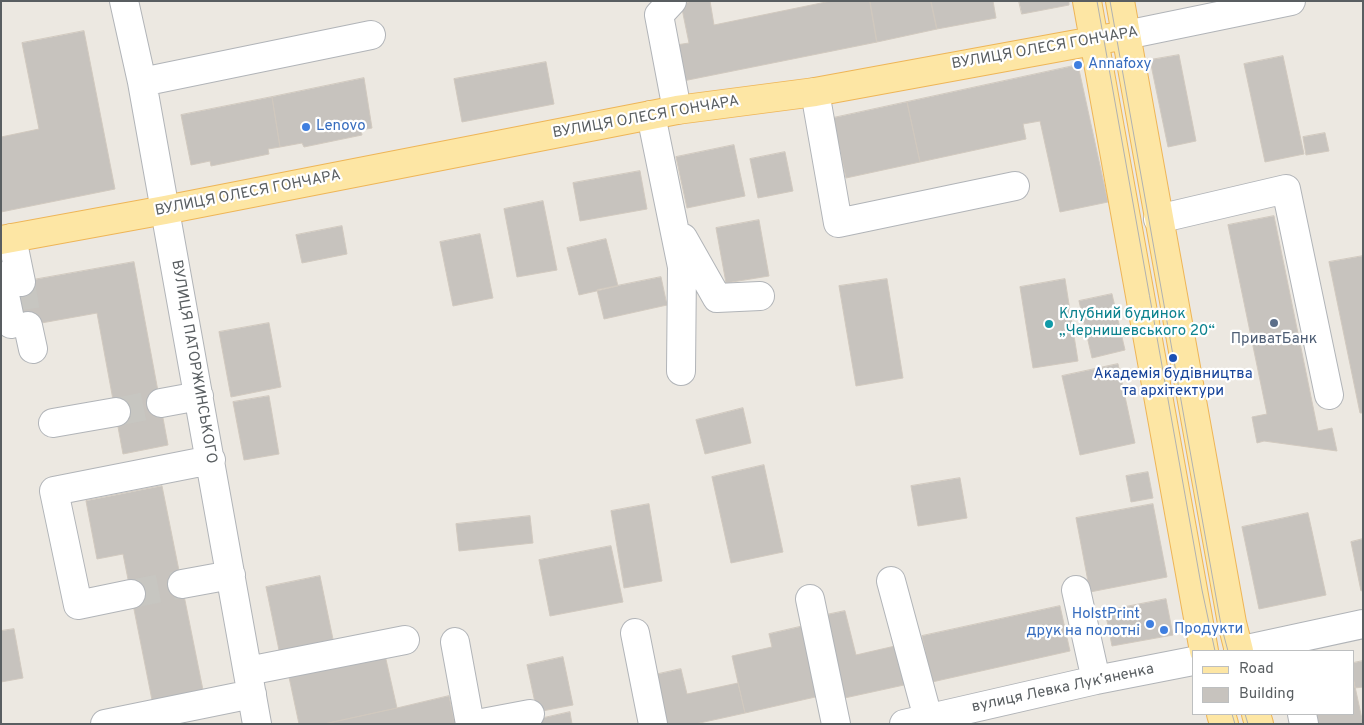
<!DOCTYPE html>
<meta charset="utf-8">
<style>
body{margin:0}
#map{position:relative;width:1364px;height:725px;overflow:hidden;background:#ece8e1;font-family:Overpass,sans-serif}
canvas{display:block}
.frame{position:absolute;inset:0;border:2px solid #595e61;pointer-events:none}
.legend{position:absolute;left:1192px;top:650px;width:162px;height:65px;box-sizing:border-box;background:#fff;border:1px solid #bdbfc0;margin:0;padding:6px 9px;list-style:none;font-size:15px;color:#595e61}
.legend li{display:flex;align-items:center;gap:10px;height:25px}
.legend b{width:25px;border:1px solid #bdbfc0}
</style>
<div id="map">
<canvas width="1364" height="725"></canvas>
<div class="frame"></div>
<ul class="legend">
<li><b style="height:6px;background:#fde6a4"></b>Road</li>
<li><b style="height:14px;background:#c7c3be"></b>Building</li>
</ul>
</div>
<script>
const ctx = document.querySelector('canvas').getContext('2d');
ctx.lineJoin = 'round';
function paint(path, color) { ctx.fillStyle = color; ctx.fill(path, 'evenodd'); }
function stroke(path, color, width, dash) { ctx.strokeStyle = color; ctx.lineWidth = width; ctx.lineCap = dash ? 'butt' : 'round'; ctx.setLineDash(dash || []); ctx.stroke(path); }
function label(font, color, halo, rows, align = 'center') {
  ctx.font = font + ' Overpass,sans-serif'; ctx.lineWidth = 4.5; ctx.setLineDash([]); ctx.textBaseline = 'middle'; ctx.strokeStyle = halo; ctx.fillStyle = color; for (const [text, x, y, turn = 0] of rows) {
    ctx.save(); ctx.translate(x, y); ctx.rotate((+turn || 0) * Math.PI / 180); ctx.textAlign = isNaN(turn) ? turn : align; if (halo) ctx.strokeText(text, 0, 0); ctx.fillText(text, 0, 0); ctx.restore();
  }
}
const building = new Path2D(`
 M693,1H710L714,25L831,1H870L877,42L683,81L676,45L689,43L681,4Z
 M870,1H931L937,29L877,42Z
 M931,1H993L996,18L937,29Z
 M1019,1H1069V5L1022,14Z
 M84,31L115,189L1,212V137L39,129L22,43Z
 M1179,55L1196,141L1168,147L1150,60Z
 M1283,56L1304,154L1265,162L1244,64Z
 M546,62L554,104L462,122L454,79Z
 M1078,65L1108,202L1060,212L1040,121L1023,124L1026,139L920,162L907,102Z
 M364,78L372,128L361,130L362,135L304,147L302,143L280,147L272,97Z
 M272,97L280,147L268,149L269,154L211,166L210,161L191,165L181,115Z
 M907,102L920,162L846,178L833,118Z
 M1325,133L1329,151L1306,155L1303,137Z
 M734,145L745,196L687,208L676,157Z
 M785,152L793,191L758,198L750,159Z
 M640,171L647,209L580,221L573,183Z
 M543,201L557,270L517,277L504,209Z
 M1274,216L1318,431L1332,428L1337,451L1264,441L1257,443L1252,417L1267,414L1228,225Z
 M759,220L769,276L726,283L716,228Z
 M342,226L347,254L302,263L296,235Z
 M480,234L493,298L453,306L440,242Z
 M606,239L618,286L579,295L567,248Z
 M1363,256V413H1360L1329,262Z
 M134,262L168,445L123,454L97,313L19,327L10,284Z
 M661,277L667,305L604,319L597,290Z
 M887,279L903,378L856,386L839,286Z
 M1065,279L1078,361L1033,368L1020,287Z
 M1112,294L1125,350L1092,358L1079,301Z
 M269,323L281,387L231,397L219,332Z
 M1118,364L1135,443L1080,455L1062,376Z
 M269,396L279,454L244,460L233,402Z
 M743,408L751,443L705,454L696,420Z
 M764,465L783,552L731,563L712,477Z
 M1148,472L1153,498L1131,502L1126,476Z
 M960,478L967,518L918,526L911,486Z
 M162,486L204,695L153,705L123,554L97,559L86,501Z
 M649,504L662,581L624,588L611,511Z
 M1153,504L1167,577L1090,592L1076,518Z
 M1308,513L1326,595L1259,609L1242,527Z
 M530,516L533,543L459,551L456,524Z
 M1363,539V590L1361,591L1351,542Z
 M611,546L623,602L550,616L539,560Z
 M320,576L334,644L280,655L266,587Z
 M1166,599L1173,635L1112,646L1105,611Z
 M1060,606L1070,651L932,682L922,636Z
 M845,611L856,655L895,646L904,685L840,699L821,616Z
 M808,625L824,695L745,713L732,656L772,647L769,634Z
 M14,629L23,678L1,682V631Z
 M385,655L397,708L324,724H299L289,677Z
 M563,657L573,705L537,712L527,665Z
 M1363,661V687L1355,688L1353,677V663Z
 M681,669L687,694L738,683L745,713L695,724H665L654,675Z
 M1353,677L1363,724H1310L1308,714H1353Z
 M449,696L455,724H324L397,708Z
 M570,712L572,724H516Z`);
const minorTunnel = new Path2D(`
 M21,282L28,326
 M116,412L161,403
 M131,594L182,584`);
const minor = new Path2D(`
 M124,1L142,82L257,724
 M672,1L659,15L677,110
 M1126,35L1291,1
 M142,82L371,35
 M815,92L838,223L1015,186
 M651,115L682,267L681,371
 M1158,219L1286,189L1329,395
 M12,238L21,282
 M683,238L717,298L760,296
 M1,276L11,324
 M28,326L33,349
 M161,403L199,396
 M53,423L116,412
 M891,581L928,718
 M182,584L231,575
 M1076,590L1096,680
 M131,594L78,605L54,491L211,460
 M810,599L836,724
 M635,633L653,724
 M455,642L470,724
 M1238,651L1363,624
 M248,671L405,640
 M1302,714L1304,724
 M105,724L252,694
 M477,724L530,714
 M904,724L1096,680L1193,661`);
const major = new Path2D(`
 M1087,1L1204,651
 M1120,1L1232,623L1239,651
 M1,240L165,210L677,110L815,92L1126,35
 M1221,714L1224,724
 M1256,714L1259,724`);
const tram = new Path2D(`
 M1097,1L1202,590L1215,651
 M1110,1L1221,625L1228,651
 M1232,714L1235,724
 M1245,714L1248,724`);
const markers = [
 [1078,65,5,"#3f7fe0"],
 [306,127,5,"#3f7fe0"],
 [1274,323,5,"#5c6f8a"],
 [1049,324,5,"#0f9aa8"],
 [1173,358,5,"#1a4fb4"],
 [1150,624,5,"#3f7fe0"],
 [1164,630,5,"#3f7fe0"]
];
const streetNames = [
 ["ВУЛИЦЯ ОЛЕСЯ ГОНЧАРА",1045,49,-10],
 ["ВУЛИЦЯ ОЛЕСЯ ГОНЧАРА",646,118,-10],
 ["ВУЛИЦЯ ОЛЕСЯ ГОНЧАРА",248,194,-11],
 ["ВУЛИЦЯ ПАТОРЖИНСЬКОГО",193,362,80],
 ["вулиця Левка Лукʼяненка",1063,689,-12]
];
const shopNames = [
 ["Annafoxy",1088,65],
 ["Lenovo",316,127],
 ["HolstPrint",1140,615,"right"],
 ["друк на полотні",1140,632,"right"],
 ["Продукти",1174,630]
];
const cultureNames = [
 ["Клубний будинок",1059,315],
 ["„Чернишевського 20“",1059,332]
];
const serviceNames = [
 ["ПриватБанк",1274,340]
];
const transitNames = [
 ["Академія будівництва",1173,375],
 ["та архітектури",1173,392]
];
paint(building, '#c7c3be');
stroke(building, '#d1c9bf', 1);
stroke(minorTunnel, '#c7c6c1', 28, [28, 14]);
stroke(minor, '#b1b4b8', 30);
stroke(major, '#eeb557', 30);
stroke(minor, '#fff', 28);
stroke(major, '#fde6a4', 28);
stroke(tram, '#b0b1b1', 1);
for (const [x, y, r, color] of markers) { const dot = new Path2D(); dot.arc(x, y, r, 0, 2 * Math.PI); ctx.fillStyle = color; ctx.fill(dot); stroke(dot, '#fff', 2); }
label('15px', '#595e61', '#fff', streetNames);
label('15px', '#366cbe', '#fff', shopNames, 'left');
label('15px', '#0d838f', '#fff', cultureNames, 'left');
label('15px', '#4e5e75', '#fff', serviceNames);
label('15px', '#164399', '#fff', transitNames);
</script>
